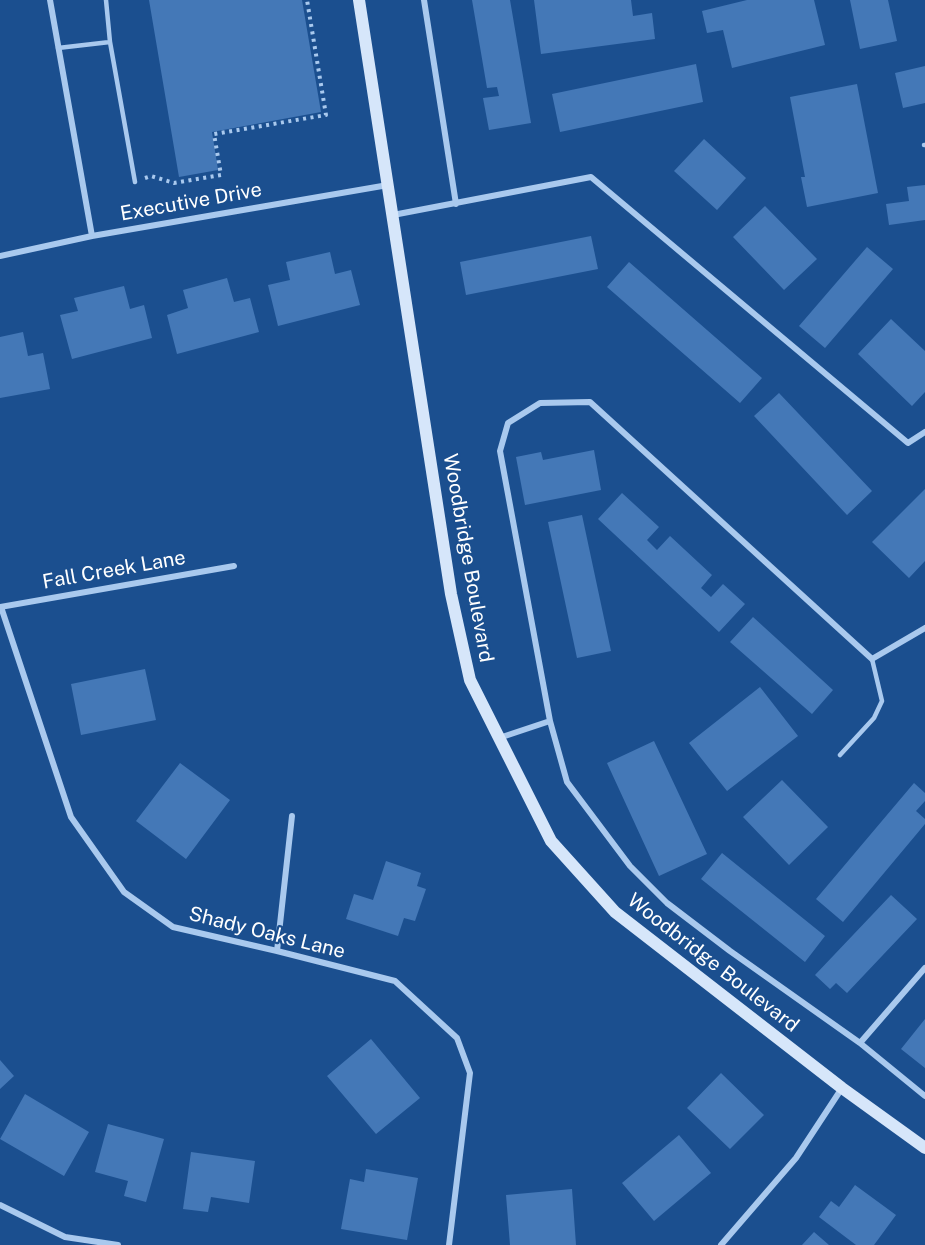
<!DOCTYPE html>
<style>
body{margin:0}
canvas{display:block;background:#1b4f8f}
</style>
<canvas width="925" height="1245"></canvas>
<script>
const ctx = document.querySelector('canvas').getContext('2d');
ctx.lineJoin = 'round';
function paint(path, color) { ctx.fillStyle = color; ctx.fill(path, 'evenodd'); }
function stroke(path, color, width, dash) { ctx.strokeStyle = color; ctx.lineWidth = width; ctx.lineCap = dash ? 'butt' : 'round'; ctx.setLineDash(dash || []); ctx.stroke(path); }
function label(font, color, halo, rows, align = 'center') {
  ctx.font = font + ' "Public Sans",sans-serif'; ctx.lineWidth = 4.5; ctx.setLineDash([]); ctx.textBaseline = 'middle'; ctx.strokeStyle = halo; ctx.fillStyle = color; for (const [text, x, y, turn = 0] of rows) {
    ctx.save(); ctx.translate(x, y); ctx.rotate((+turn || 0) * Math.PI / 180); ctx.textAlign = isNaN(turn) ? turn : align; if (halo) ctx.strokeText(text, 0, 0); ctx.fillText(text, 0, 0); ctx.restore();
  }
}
const building = new Path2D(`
 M149,0H302L321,112L212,132L218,170L179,177Z
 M472,0H510L531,123L489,130L483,98L499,96L497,87L487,88Z
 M534,0H631L633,16L652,13L655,39L541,54Z
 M747,0H814L825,45L732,68L723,30L707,33L702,11Z
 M850,0H888L897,41L860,49Z
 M696,64L703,102L560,132L552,94Z
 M925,66V103L903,108L895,73Z
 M857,84L878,193L807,207L801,177H805L790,97Z
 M704,139L746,178L717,210L674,171Z
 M925,185V220L889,225L886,204L909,201L907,187Z
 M765,206L817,259L784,290L733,237Z
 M591,236L598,269L466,295L460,262Z
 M867,247L893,269L825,348L799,326Z
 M330,252L335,274L351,270L360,305L278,326L268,285L290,280L286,262Z
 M629,262L762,378L740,403L607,287Z
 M227,278L234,302L250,298L259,332L177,354L167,315L188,308L183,290Z
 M124,286L130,309L144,305L152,338L72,359L60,315L78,311L74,298Z
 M891,319L925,351V392L912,406L858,354Z
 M23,332L28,356L43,353L50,389L0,398V337Z
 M779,393L872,491L847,515L754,416Z
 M594,450L601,490L525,505L516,457L541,452L543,460Z
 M925,489V561L909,578L872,542Z
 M622,493L659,527L647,540L657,550L670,536L712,575L701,588L711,597L723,584L745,604L719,632L598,519Z
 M582,515L611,651L577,658L548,522Z
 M753,617L833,690L812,714L730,642Z
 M145,669L156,720L81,735L71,684Z
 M760,687L798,736L727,791L689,743Z
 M654,741L707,854L659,876L607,763Z
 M180,763L230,800L186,859L136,821Z
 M782,780L828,827L789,865L743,817Z
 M914,783L925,793V801L916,811L925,819V824L843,922L816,899Z
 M722,853L825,936L805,962L701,879Z
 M386,861L421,873L417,886L426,889L415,921L404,918L398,936L346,919L354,894L373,900Z
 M891,895L917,919L847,993L836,983L830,989L815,975Z
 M925,1019V1068L901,1049Z
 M371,1039L420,1098L376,1134L327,1076Z
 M0,1060L14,1076L0,1089Z
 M721,1073L764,1115L730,1149L687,1108Z
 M25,1094L89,1132L64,1176L0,1139Z
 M108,1124L164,1139L146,1202L124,1196L128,1181L95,1172Z
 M679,1135L711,1173L654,1221L622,1183Z
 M191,1152L255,1161L249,1203L211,1197L208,1212L183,1209Z
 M366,1169L418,1178L407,1240L341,1229L350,1179L364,1182Z
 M855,1185L896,1215L874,1245H856L819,1217L831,1201L839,1207Z
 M572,1189L576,1245H510L506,1195Z
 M814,1232L829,1245H802Z`);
const path = new Path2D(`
 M145,178L151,176L174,183L221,175L214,134L326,115L307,0`);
const lane = new Path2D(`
 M110,42L135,182
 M58,48L110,42L106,0
 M924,145H925
 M840,755L874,718L882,701L872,659`);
const street = new Path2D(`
 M50,0L92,236
 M424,0L456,204
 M393,215L591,177L908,443L925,432
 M0,256L92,236L388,185
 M0,607L234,566
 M1,607L71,817L124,892L173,927L277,951L395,981L457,1038L470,1073L449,1245
 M925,628L872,659L590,402L540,403L508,423L500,451L550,721L567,782L630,866L667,903L730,951L860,1043L925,1096
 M499,738L550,721
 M277,951L292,816
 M860,1043L925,968
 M0,1205L65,1237L118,1245
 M721,1245L796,1158L842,1088`);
const secondary = new Path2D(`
 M359,0L451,594L470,680L551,841L615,912L842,1088L925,1148`);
const streetNames = [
 ["Executive Drive",191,202,-10],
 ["Woodbridge Boulevard",468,558,80],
 ["Fall Creek Lane",114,570,-10],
 ["Shady Oaks Lane",267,933,14],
 ["Woodbridge Boulevard",713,963,38]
];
paint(building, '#4478b7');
stroke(path, '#a9c9ee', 4, [3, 4.5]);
stroke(lane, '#a9c9ee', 4.5);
stroke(street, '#a9c9ee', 6);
stroke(secondary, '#d6e6fa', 12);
label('20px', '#fff', '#1b4f8f', streetNames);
</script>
